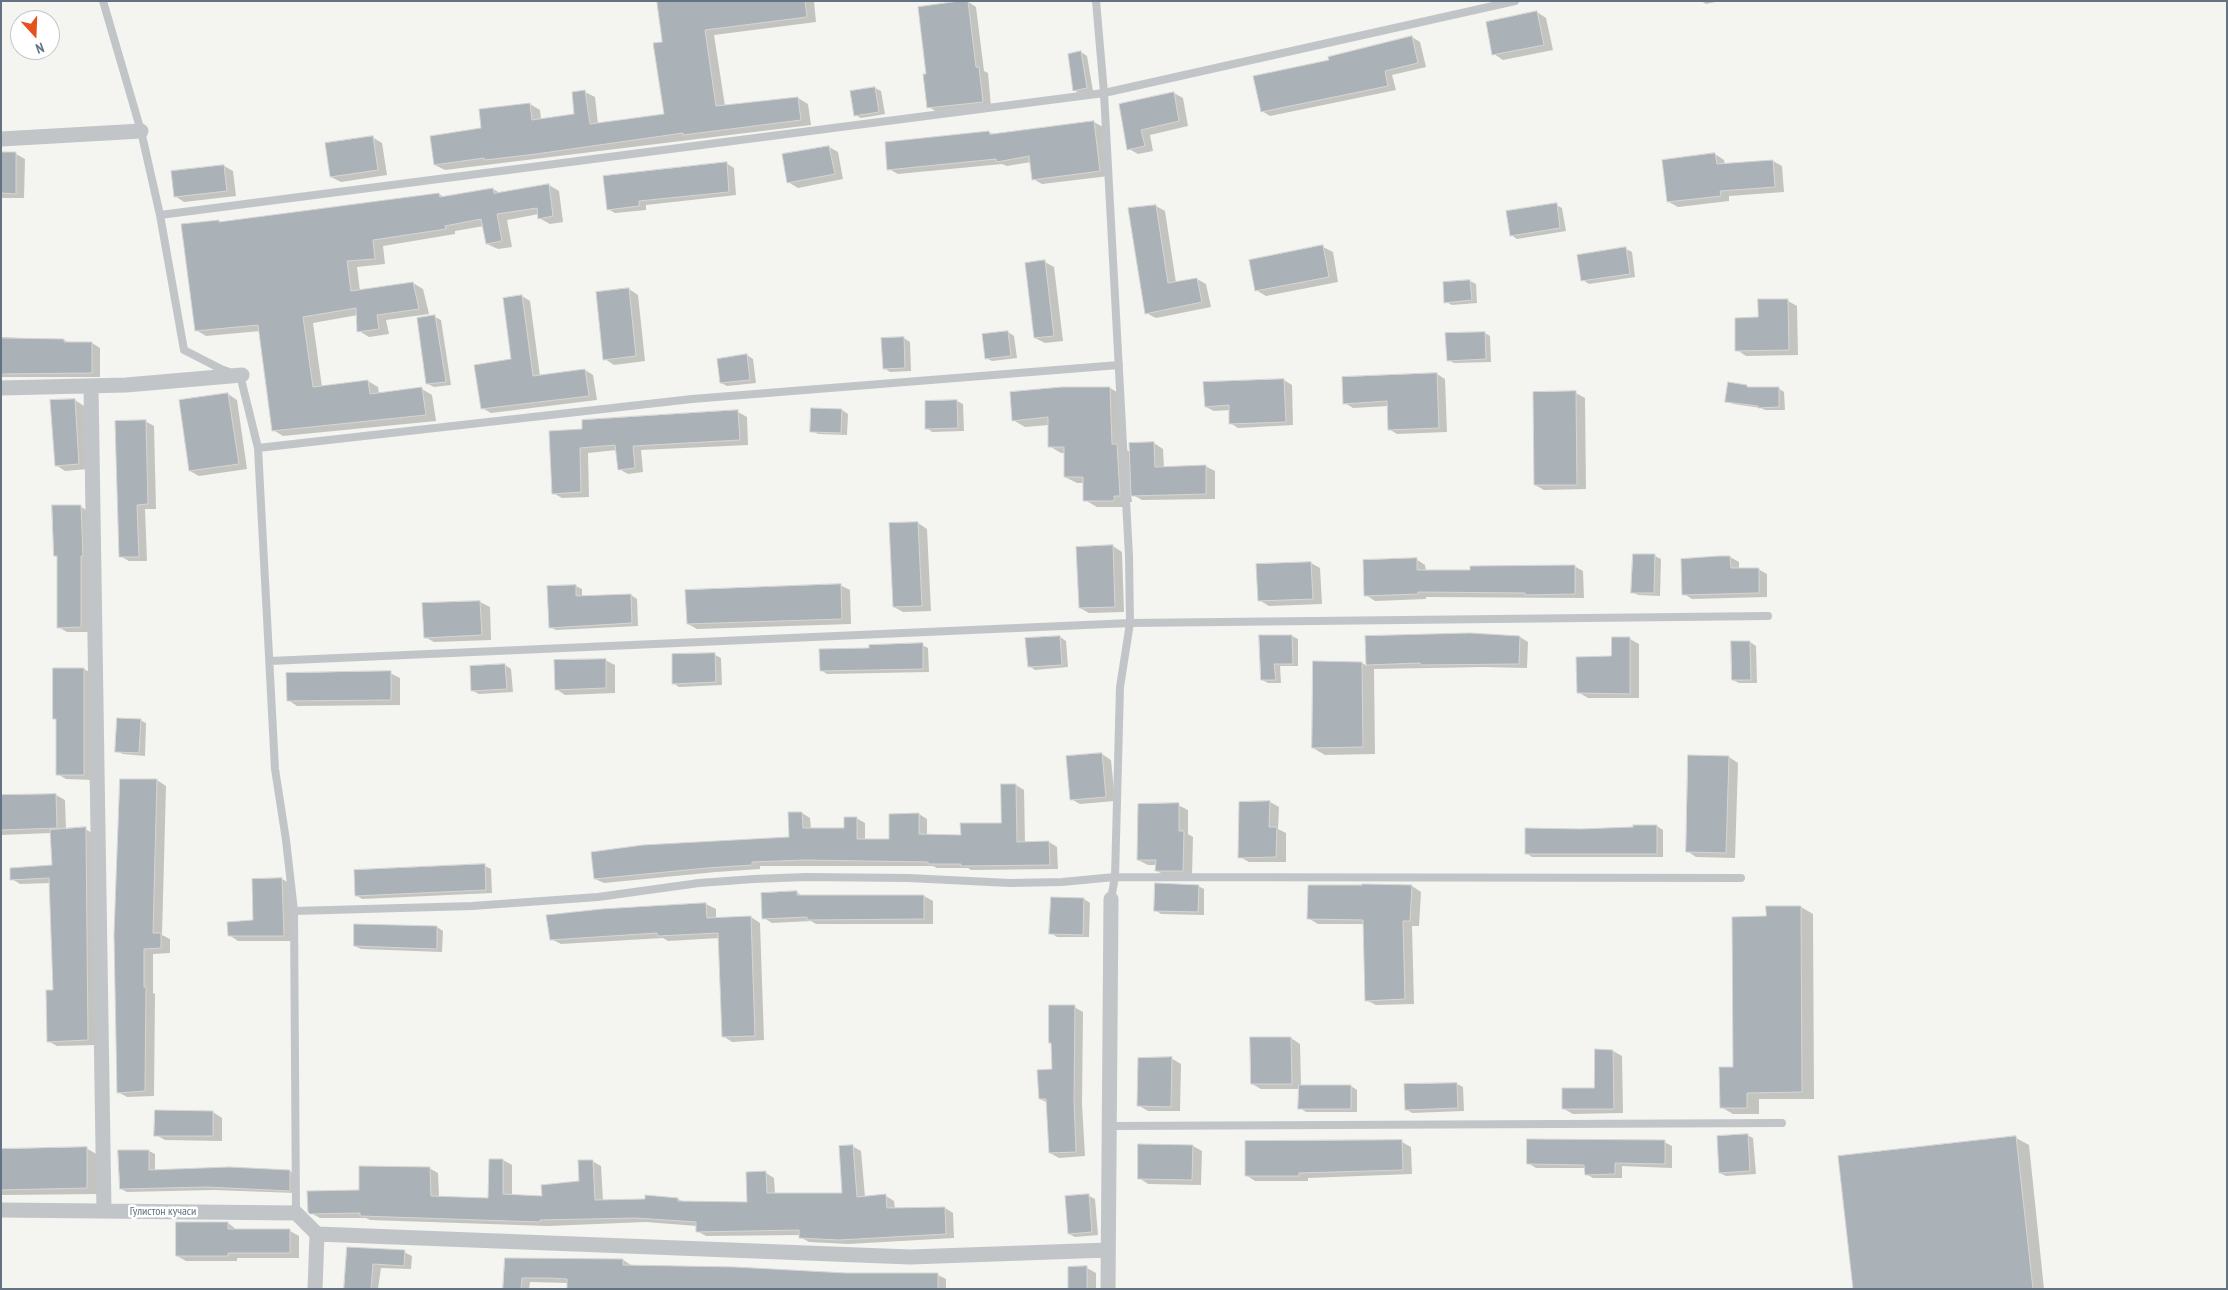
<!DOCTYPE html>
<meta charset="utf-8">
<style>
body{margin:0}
#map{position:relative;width:2228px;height:1290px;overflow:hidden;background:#f4f4f0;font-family:"PT Sans Narrow",sans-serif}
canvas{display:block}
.frame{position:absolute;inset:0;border:2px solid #637382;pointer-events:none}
.north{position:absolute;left:10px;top:10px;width:50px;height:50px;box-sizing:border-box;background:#fff;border:1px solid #c1c7cd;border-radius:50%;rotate:160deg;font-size:14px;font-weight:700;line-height:20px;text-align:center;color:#637382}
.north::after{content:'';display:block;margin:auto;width:18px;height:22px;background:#e5511f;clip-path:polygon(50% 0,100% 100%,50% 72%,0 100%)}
</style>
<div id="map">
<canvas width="2228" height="1290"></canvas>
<div class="frame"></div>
<div class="north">N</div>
</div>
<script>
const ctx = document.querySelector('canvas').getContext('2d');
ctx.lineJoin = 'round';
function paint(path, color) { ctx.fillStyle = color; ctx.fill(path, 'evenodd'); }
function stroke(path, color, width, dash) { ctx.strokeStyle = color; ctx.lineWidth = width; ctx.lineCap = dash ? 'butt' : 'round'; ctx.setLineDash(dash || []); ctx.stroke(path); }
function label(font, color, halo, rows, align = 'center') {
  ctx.font = font + ' "PT Sans Narrow",sans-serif'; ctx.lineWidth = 5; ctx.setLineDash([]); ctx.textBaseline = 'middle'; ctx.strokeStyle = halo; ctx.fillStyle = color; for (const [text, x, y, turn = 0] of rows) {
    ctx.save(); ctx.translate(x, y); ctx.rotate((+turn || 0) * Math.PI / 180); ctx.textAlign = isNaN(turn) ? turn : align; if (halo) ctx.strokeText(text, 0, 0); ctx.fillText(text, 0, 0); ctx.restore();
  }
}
const shadow = new Path2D(`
 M658,1H814L816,22L714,35L725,106L798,98L808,104L811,125L445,170L435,165L482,129L530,104L540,110L541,120L576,115L585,92L595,97L598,124L665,115L663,43Z
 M967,1L976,7L984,71L988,73L991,107L937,112L929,107L928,75Z
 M1701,1H1720L1706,4Z
 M1537,12L1546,18L1553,50L1503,60L1494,54Z
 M1412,37L1420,42L1426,67L1392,75L1396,90L1270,116L1262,111L1330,61Z
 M1081,52L1087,56L1093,91L1080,94L1074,90L1069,55Z
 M875,88L881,91L885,114L861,118L855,115Z
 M1174,93L1183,98L1188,126L1150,135L1153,151L1138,154L1129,149L1120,105Z
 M1094,122L1103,127L1109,176L1042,184L1033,179L1031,162L1007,166L1002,164L898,174L889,169L989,132L994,135Z
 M372,137L382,143L387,175L341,182L331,177Z
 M829,147L838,152L843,179L798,188L788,182Z
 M1,154H16L25,159L24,198H1Z
 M1715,154L1724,160L1725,165L1773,161L1782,166L1784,192L1729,196V201L1678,207L1669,202Z
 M726,163L734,168L736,195L646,205V210L615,213L608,209Z
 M224,166L233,171L236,196L184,202L175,196Z
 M549,185L559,191L563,222L550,224L539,218V214L507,220L512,247L498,249L487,244L484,226L455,231V234L383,246L385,264L357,267L360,291L413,283L423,289L429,314L386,320L389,334L369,337L359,331L358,315L313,323L322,387L368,381L378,387L379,394L422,389L432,395L436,421L283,436L273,430L260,331L206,336L196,330L219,221L222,223L439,194L444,197L493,189L500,193Z
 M1556,205L1562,208L1566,231L1517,239L1511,235Z
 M1156,206L1165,211L1176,283L1197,279L1206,284L1211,307L1156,318L1146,313Z
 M1323,247L1333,252L1338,282L1266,296L1256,290Z
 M1626,249L1632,252L1635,277L1589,284L1583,280Z
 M1045,262L1054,267L1063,341L1045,343L1035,338Z
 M1470,281L1476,284L1477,303L1452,305L1446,302Z
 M629,289L638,295L645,361L614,365L605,359Z
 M522,296L530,301L540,376L585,370L593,375L597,400L491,413L482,408L512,360Z
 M1788,301L1797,306L1798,355L1746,356L1737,350L1759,318Z
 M435,317L441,320L451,385L434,387L428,384Z
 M1008,332L1014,336L1017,358L992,361L986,358Z
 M1485,333L1490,336L1491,362L1454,363L1448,360Z
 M1,337L64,340L70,343H92L100,348V377H1Z
 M904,338L910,342L911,371L890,372L884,368Z
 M747,355L753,359L756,383L727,386L721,383L719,360Z
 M1437,374L1445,379L1447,432L1397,434L1389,429L1388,406L1353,408L1345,403Z
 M1284,380L1292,385L1293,425L1238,428L1230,423V410L1214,411L1206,407Z
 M1747,386L1751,389L1778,388L1784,392L1785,410H1765L1761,408L1733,404L1727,401Z
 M1110,388L1122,395L1123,448L1130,452L1154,443L1163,449L1164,468L1205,466L1215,471V499L1142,500L1131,494L1132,502H1125V507H1097L1085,500L1084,483H1077L1065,477V453H1061L1049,446V425L1025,427L1013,420Z
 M1576,393L1585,398L1586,489L1544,490L1535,485Z
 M228,394L237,400L247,469L199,476L190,471Z
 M75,400L84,406L88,469L65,471L56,465Z
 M957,401L963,404L964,431L932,432L927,428Z
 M842,410L848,414L847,435L818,434L812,431Z
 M738,412L747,417L748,445L641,450L643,472L628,474L619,469L617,450L588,453L589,497L562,498L553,493L584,430Z
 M145,421L154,426L156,509H145L147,561H129L120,556Z
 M81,507L90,512V632H67L58,627V557L55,556Z
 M918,523L927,529L931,611L903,612L894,607Z
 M1113,546L1122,552L1124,612L1089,613L1080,608Z
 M1655,556L1661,559L1660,596L1638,595L1632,592Z
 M1730,557L1739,562V569H1758L1767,574V597L1692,599L1684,594L1682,560Z
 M1416,559L1425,565L1426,572L1574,566L1583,571L1584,598L1426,597V599L1375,601L1366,595Z
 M1311,563L1320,568L1322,604L1269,606L1259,600Z
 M840,585L850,590L851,624L697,629L688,624Z
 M576,586L582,589V597L631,595L637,599L638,626L556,630L550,627Z
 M480,602L490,607L491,640L434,642L425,637L423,604Z
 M1261,636H1292L1298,639V666H1280L1281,683H1268L1262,680Z
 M1060,637L1066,641L1068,667L1035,670L1029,666Z
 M1366,637H1520L1528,642L1527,668L1483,667L1374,669L1375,754L1325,755L1313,748L1362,663L1367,666Z
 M1630,639L1639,644V698H1588L1578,692Z
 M1733,642H1750L1756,646L1757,683H1739L1733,680Z
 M922,645L928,648L929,672L827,674L821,670L871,649Z
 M715,655L721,658L722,685L679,687L673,683Z
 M605,660L615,665V693L565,695L556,689Z
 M505,665L511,669L513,692L479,694L473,691Z
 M84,669L93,674V780L66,779L57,774V720L54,718Z
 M390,673L400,678V705L297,706L288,700Z
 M140,720L146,723L145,756L123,754L117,751Z
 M1102,754L1111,760L1115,801L1080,804L1071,799Z
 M1729,757L1738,763L1735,858L1696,857L1687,851Z
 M157,780L166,786L162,935L170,939V953L153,954V993L155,994L154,1096L127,1097L118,1092Z
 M1003,785H1016L1024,790L1025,843L1049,842L1057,847L1058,869L971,870L968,868H937L933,866H760V869L716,872L604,883L595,879L790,838L802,813L810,818L811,829H845L856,818L865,823V840H890L919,814L927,819V835L962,837L1002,825Z
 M56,795L65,800L66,830L85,829L94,834L96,1045L57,1046L48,1041L54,991L51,883L20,884L12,879L53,866L51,833L1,835V796Z
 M1270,802L1279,807L1278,829L1286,833V862H1249L1240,857Z
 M1178,805L1188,810V834L1193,837L1192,876H1166L1157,871V865H1148L1138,860Z
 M1657,826L1663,830V857H1532L1526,853L1581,830Z
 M485,866L491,869L492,893L362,899L356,895Z
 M282,879L291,884L293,941H238L229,935L254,921Z
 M1198,886L1204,889V915L1161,914L1155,910Z
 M1412,886L1421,892L1419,926H1412L1414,1004L1376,1005L1366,1000L1364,924H1318L1308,918Z
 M797,892L802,896H924L933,901V924H816L811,921L772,923L764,918Z
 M1084,899L1090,903L1089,937H1057L1051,933Z
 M706,904L716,909V918L751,917L760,923L764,1040L732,1042L723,1036L720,938L668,941L663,938L561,944L551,939L602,910Z
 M1767,907H1801L1813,914L1814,1099H1759V1114H1733L1721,1107L1734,1068L1767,918Z
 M437,927L443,931L442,952L361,949L355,946Z
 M1074,1007L1083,1012L1082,1104L1085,1156L1059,1158L1050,1153L1048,1103L1040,1099L1053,1070L1052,1044L1050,1042Z
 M1291,1038L1300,1044L1301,1086H1351L1357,1090V1112H1306L1300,1108V1089H1261L1252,1084L1251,1039Z
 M1613,1051L1622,1056L1623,1113L1573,1114L1564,1109L1595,1089Z
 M1171,1058L1181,1064L1180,1111H1148L1138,1105Z
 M1457,1084L1463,1087L1464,1111L1412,1113L1406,1109Z
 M213,1112L222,1118V1141L165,1140L156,1135Z
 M1747,1135L1753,1138L1756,1174L1726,1176L1720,1173Z
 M2016,1138L2029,1145L2044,1289H1854Z
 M1246,1142H1402L1411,1147L1412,1174L1308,1178V1181H1255L1246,1175Z
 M1664,1142L1672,1146V1168L1622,1166V1178H1593L1586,1174V1168H1536L1528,1163Z
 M852,1146L861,1151L865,1197L886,1196L894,1201L895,1209L945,1208L953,1213L954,1238L848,1244L809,1242L800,1237V1235L706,1236L697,1231V1226L646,1222L548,1226L370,1220L366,1218H320L311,1213L361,1191L429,1168L438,1173L439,1197L490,1199L503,1160L512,1165V1195L543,1197L580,1183L592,1161L601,1166L603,1201L646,1200V1196L678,1199L684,1202L749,1204L766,1173L774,1178L775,1194H843Z
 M1193,1146L1202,1151L1201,1185L1148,1184L1139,1178Z
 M86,1148L98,1155L99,1194L1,1195V1150Z
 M149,1151L155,1154V1171H290L296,1175V1193L213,1190L127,1192L121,1189Z
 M1089,1196L1095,1199L1098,1235L1075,1237L1069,1234L1066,1197Z
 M228,1223L237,1230L290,1231L299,1236V1258H237V1261H186L177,1256Z
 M348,1248L404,1252L412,1256L411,1269L381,1268L378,1289H345Z
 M506,1260H623L631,1265V1267L846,1274L938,1275L946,1279V1289H568V1283L530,1282L529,1289H504Z
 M1087,1268L1096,1273V1289H1069Z`);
const building = new Path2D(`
 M657,1H805L807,17L705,30L716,106L798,97L801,120L683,135V133L536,154L485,160L484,158L434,165L430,136L481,128L479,109L530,103L532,120L574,114L572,92L585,90L590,124L664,114L653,43L662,42Z
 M960,1H968L976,67H979L983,102L927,108L923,74H926L918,7Z
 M1537,11L1544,45L1492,55L1486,22Z
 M1412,36L1418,63L1385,71L1388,86L1261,112L1253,76L1329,60L1328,57Z
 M1081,51L1087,88L1073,91L1068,54Z
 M875,87L879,112L854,116L850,91Z
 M1174,92L1179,121L1141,130L1145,146L1127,150L1119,104Z
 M1094,121L1100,171L1032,180L1029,156L997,162L996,159L887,170L885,142L989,131L990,134Z
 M373,136L378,170L330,177L325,143Z
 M829,146L835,174L787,183L782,154Z
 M1,152H16V194L1,193Z
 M1715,153L1717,164L1773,160L1775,187L1720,191L1721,196L1667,202L1662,160Z
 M727,162L729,192L639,201V206L607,210L603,176Z
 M224,165L227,191L174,197L171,171Z
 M549,184L553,216L538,219L537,208L497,214L502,241L486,244L481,219L445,226L446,229L373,240L375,259L347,261L351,291L413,282L419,309L377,315L379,329L357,332L356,308L303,317L313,387L368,380L370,394L422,387L426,415L272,431L258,325L195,331L181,224L219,220V222L439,193L440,197L493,188L494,193Z
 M1557,203L1560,228L1510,236L1506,211Z
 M1156,205L1168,283L1197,278L1202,302L1145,314L1128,208Z
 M1323,245L1329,277L1255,291L1249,260Z
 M1626,247L1630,274L1581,281L1577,255Z
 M1045,260L1054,336L1034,338L1025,263Z
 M1470,280L1472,300L1444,303L1443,282Z
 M629,288L636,356L603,360L596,292Z
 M522,295L533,376L585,369L589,396L481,409L474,365L511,359L503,298Z
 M1758,299H1788L1789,350L1735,351V318L1758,317Z
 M435,315L446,382L426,384L417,318Z
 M1008,331L1011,356L985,359L982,334Z
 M1485,332L1486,359L1447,361L1445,333Z
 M904,337L905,368L883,369L881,338Z
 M1,338L64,339V342H92V373L1,374Z
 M747,354L750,380L720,383L717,359Z
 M1437,373L1439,428L1388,430L1387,401L1343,404L1342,377Z
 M1284,379L1286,422L1229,424V405L1205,407L1203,382Z
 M1728,382L1747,385V387H1779V407L1758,408V406L1725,402Z
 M1062,387H1110L1112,444H1117L1120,496H1114V501H1083V477H1064V447H1048V417L1012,421L1010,392Z
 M1576,391L1577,485H1534L1533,392Z
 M228,393L239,464L189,471L179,400Z
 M75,399L79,464L55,466L50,400Z
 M957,400L958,428L925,429V401Z
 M811,408L842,409L841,433L810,432Z
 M738,410L740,440L633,446L635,468L618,470L615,445L580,448L581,492L552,494L549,431L582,429V420Z
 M146,420L148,504L137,505L139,557H119L115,421Z
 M1154,442L1155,467L1206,465V494L1131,496L1129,443Z
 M52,505H81L83,556H81V627L57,628V556H54Z
 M918,522L922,606L893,607L889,523Z
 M1113,545L1115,607L1079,608L1076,547Z
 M1633,554H1655L1654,593H1631Z
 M1719,556H1730L1731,568H1759V593L1682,595L1681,559Z
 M1417,558V570H1470V566L1575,565V594L1525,595V593L1418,592V594L1364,596L1363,560Z
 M1311,562L1313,599L1258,601L1256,564Z
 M841,584L842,619L687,624L685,590Z
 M576,585V596L631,594L632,623L549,628L547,586Z
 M480,601L482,635L424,638L422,603Z
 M1470,633L1520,636L1519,664L1421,665L1420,663L1366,665L1365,636Z
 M1259,635H1292L1293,664H1274L1276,680H1261Z
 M1060,636L1062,665L1028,667L1025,638Z
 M1612,637H1630V694L1577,693L1576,657L1611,656Z
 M1731,641H1750L1751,680H1732Z
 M923,643V669L820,671L819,649L869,648V645Z
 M715,653L716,682L672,684V654Z
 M606,659V688L555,690L554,660Z
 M1313,661L1362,662L1363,747L1312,748Z
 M505,664L507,689L471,691L470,666Z
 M53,668H84V775H56V719H53Z
 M391,671V700L287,701L286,673Z
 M117,718L141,719L139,753L115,752Z
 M1102,753L1106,797L1070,800L1066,756Z
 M1688,755L1729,756L1726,853L1686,852Z
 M120,779H157L153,933H161V948L144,949V987H146L145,1091L117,1093L114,935Z
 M1001,784H1016L1017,842L1049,841L1050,865L961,866V864H928V862L805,860L752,862V865L707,868L594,879L591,852L643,845L789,837L788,812H802L803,828H844V817H857V839H889V814L919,813V834L961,835L960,823H1001Z
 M56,794L57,828L1,830V795Z
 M1270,801L1269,827H1277L1276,857L1238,858L1239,802Z
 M1179,803V831H1184L1183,871H1155L1156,860H1137L1138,804Z
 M1633,825H1657V854H1525V828L1581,829L1633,827Z
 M86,827L88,1040L47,1042L46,990H53L49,878L10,880V868L52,865L50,830Z
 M485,864L486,890L355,896L354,870Z
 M282,878L284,936H228L227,922L253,920L252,879Z
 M1155,883L1199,885L1198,912L1154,911Z
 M1362,884L1412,885L1410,921H1403L1405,999L1365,1001L1363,920L1307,919L1308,885H1362Z
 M797,891V895H924V919L807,920V917L762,919L761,893Z
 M1051,897L1084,898L1083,935L1049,934Z
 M706,903L707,918L751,916L755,1036L722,1037L718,933L658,936L657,933L550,940L546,915L602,909Z
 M1766,906H1801L1802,1092L1747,1093V1108H1720L1719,1067H1733L1732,917L1766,916Z
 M354,924L437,926V949L354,946Z
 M1049,1005H1075L1074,1099L1076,1152L1049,1153L1046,1099H1039L1037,1070L1052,1069L1051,1043H1049Z
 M1250,1037H1291L1292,1084H1251Z
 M1595,1049L1613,1050L1614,1109H1562V1088H1594Z
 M1172,1057L1171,1107L1137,1106L1138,1058Z
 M1457,1083L1458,1108L1405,1110L1404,1084Z
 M1299,1085H1351V1109H1298Z
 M155,1110L213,1111V1136H154Z
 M1748,1134L1750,1171L1719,1173L1717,1136Z
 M2016,1136L2033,1289H1853L1838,1156Z
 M1527,1139L1665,1140V1164L1615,1163V1174L1585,1175L1584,1165L1527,1164Z
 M1402,1140L1403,1170L1299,1173V1176H1245V1141Z
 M1138,1144L1193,1145L1192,1180L1138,1179Z
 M853,1145L857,1197L886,1194L887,1208L945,1207L946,1234L839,1240L799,1238V1230L696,1232V1222L636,1218L540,1220V1222L360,1216V1213L310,1214L308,1212L307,1191L359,1190V1166L430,1167L431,1196L488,1198L489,1159H503V1194L542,1196L541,1185L579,1181L578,1160H593L595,1200L645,1199V1195L678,1198V1201L747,1202L746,1172L766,1171L767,1193H842L839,1146Z
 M87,1147V1188L1,1190V1149Z
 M118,1150H149V1170L229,1167L290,1170V1191L207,1187L120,1189Z
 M1089,1194L1092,1232L1068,1234L1065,1196Z
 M176,1222H228V1229H290V1253H228V1256H176Z
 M347,1247L405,1250L404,1266L373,1264L371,1289H344Z
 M505,1258L623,1259V1265L735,1267L846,1273H938V1289H567V1279L550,1278H522L521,1289H503Z
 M1087,1266V1289H1068V1267Z`);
const lane = new Path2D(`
 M103,1L141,131L160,215L1104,93L1515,1
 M1096,1L1104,93L1129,556L1130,623L1120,687L1115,877L1111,899
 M160,215L184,350L221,369L229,372
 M240,375L258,448L275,769L286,840L294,911L296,1213
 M258,448L692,399L1119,365
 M270,661L1130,623L1768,616
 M294,911L472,906L598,897L699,883L754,879L806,877L908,878L1010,883L1062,882L1115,877L1741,878
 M1110,1126L1782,1123`);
const street = new Path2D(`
 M1,139L141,131
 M91,386L104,1211
 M1,388L126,385L242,375
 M1,1210L296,1213L317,1234
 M317,1234L910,1257L1108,1250
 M315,1289L317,1234
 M1108,1289L1111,899`);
const streetNames = [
 ["Гулистон кучаси",163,1212]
];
paint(shadow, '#0003');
paint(building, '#abb2b7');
stroke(building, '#d5d5d3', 1);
stroke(lane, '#c1c5c8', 8);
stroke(street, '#c1c5c8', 15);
label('12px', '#637382', '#fff', streetNames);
</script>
